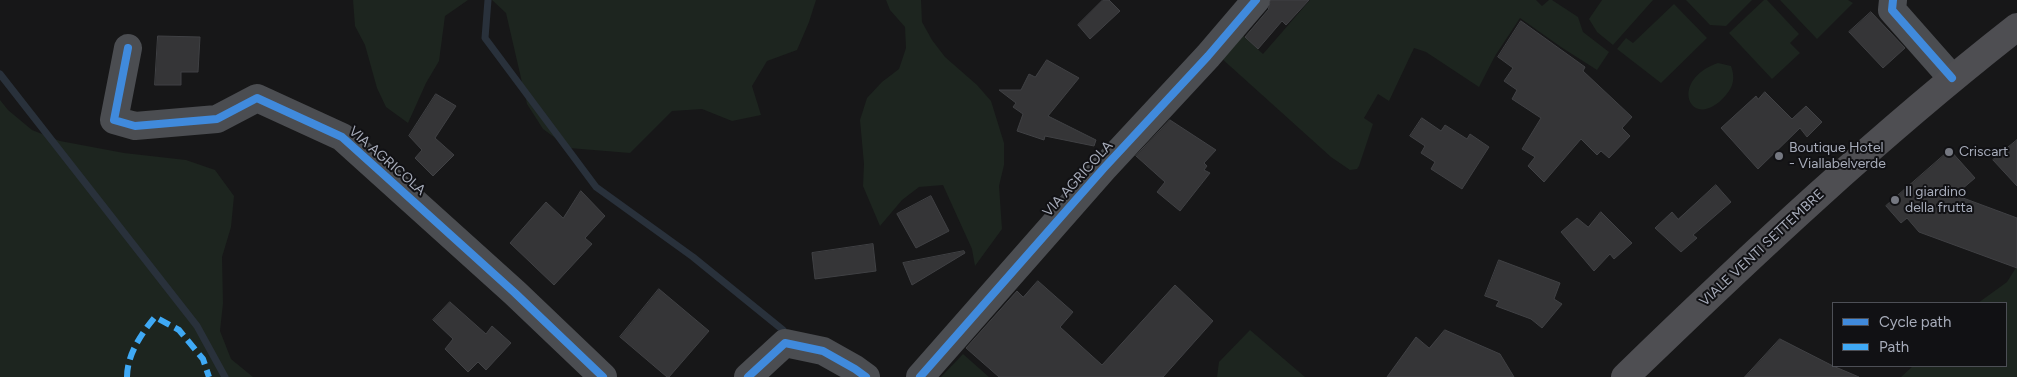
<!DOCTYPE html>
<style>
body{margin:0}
#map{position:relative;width:2017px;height:377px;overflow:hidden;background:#171718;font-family:Figtree,sans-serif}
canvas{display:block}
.legend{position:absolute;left:1832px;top:302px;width:175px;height:65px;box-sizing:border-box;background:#111114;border:1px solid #4d4f56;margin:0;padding:6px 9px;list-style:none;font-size:15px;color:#a7acba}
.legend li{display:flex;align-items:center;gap:10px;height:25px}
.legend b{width:25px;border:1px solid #4d4f56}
</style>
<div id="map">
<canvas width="2017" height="377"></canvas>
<ul class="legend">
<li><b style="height:6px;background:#408adc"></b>Cycle path</li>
<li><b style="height:6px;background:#3fa9f5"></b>Path</li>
</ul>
</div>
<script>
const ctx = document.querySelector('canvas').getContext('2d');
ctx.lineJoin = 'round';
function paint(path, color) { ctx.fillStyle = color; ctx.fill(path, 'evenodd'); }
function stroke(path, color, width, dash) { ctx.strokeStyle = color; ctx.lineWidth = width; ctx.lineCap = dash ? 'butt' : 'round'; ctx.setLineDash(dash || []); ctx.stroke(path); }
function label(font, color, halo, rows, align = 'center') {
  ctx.font = font + ' Figtree,sans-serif'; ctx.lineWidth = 4; ctx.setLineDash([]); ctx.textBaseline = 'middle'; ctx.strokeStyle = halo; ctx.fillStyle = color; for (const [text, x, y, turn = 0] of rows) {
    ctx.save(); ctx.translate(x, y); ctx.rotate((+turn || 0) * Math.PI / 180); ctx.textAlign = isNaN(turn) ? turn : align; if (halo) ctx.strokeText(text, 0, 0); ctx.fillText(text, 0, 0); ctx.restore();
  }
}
const green = new Path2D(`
 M353,0H468L445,16L439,61L426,83L408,123L386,107L377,88L365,45L355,26Z
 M492,0H816L809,22L797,50L767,61L752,86L761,115L732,121L702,109L672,111L630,153L569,148L543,129L527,104L506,13Z
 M886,0H921L922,22L932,40L945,57L977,85L991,101L1004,143V165L999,186L1002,229L975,266L972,249L943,185L919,187L902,200L880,226L863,186L864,164L860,120L867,98L882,82L899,69L906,48L905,27L890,10Z
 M1310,0H1536L1542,6L1549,0H1552L1578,17L1583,32L1609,52L1597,70L1561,47L1520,18L1495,56L1479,87L1426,52L1414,48L1389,101L1378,94L1364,118L1373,124L1359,166L1357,169L1350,170L1331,157L1220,57L1240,33L1263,54Z
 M1602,0H1653L1613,45L1597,32L1589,19Z
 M1686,0H1752L1726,26L1710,25Z
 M1764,0H1767L1799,34L1790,43L1800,53L1772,79L1729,33Z
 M1780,0H1848L1853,3L1817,39Z
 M1674,4L1707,38L1661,83L1617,49L1626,38L1633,43Z
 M1718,63L1731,66C1735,77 1734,86 1726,95C1692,135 1666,81 1718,63Z
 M0,100L8,110L32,130L60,141L124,153L186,160L215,170L234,196L231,227L222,257L223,303L220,331L231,359L253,377H0Z
 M2017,266V377H1901L1913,366H2006V303H1978L2007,282Z
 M1250,330L1305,377H1217L1219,362Z
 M963,354L989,377H941Z`);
const stream = new Path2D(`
 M488,0L485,38L596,187L693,257L783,330
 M0,74L197,326L225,377`);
const building = new Path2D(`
 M1103,0H1109L1120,11L1090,39L1078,25Z
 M1271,0H1309L1286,25L1282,21L1258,49L1245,37L1268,10Z
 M1871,12L1905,48L1883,68L1849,32Z
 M1521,21L1585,67L1583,71L1632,117L1622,128L1630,136L1609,158L1601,151L1597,155L1581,139L1544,182L1528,166L1535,157L1522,149L1541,118L1512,99L1517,90L1504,81L1513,68L1498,57Z
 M158,36L200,37L198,72H181V85H155Z
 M1047,60L1079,78L1048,116L1096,140L1094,146L1045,136L1044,140L1017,131L1023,114L1013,107L1016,103L999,90H1021L1029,74L1035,77Z
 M1765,92L1792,119L1806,106L1822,122L1807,137L1800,128L1758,169L1721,128L1756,96L1758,99Z
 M436,94L456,106L435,138L454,155L433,176L415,158L422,150L409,136Z
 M1422,118L1441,131L1445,125L1467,139L1470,134L1489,147L1462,189L1431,169L1435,162L1421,153L1425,146L1410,136Z
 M1170,120L1216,150L1204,163L1207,166L1204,170L1210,173L1180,211L1157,192L1165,182L1136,156Z
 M2017,140V186L1993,160Z
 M1950,150L1975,178L1955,195L2017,218V268L1919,232L1907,218L1901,223L1886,206Z
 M1716,185L1731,202L1693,235L1697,238L1681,252L1655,228L1672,212L1678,219Z
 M581,191L605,216L585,238L592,244L554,285L510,243L546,202L563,218Z
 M931,196L949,231L916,248L897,214Z
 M1601,212L1632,243L1614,259L1610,254L1594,271L1561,232L1577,218L1588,227Z
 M873,244L876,271L815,279L812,253Z
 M964,251L965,253L912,285L903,263Z
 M1499,260L1560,283L1554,299L1562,304L1542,328L1531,319L1496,306L1499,301L1485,296Z
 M1038,281L1073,312L1060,327L1102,365L1175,285L1213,321L1163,377H999L966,348L1017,291L1023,297Z
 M659,289L709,331L669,377H667L620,337Z
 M450,302L486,334L492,326L511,343L486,370L478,362L468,372L445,349L453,339L433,320Z
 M1445,330L1500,354L1514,377H1387L1416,337L1429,348Z
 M1780,339L1833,366L1859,377H1745Z`);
const minor = new Path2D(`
 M1893,0L1892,10L1952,78
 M128,48L114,120L135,126L217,119L257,98L342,137L515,293L603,377
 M748,377L785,343L823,351L855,369L866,377
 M920,377L1103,169L1208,56L1256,0`);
const major = new Path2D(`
 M1625,377C1751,255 1879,135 2017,27`);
const quiet = new Path2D(`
 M127,377C127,355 141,334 155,317L179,330L203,359L209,377`);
const cycleway = new Path2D(`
 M1893,0L1892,10L1952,78
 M128,48L114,120L135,126L217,119L257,98L342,137L515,293L603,377
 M748,377L785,343L823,351L855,369L866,377
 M920,377L1103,169L1208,56L1256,0`);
const markers = [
 [1949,152,5,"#757881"],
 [1779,156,5,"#757881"],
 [1895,200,5,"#757881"]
];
const poiNames = [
 ["Boutique Hotel",1789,148],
 ["- Viallabelverde",1789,164],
 ["Criscart",1959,152],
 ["Il giardino",1905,192],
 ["della frutta",1905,208]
];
const streetNames = [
 ["VIA AGRICOLA",387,161,41],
 ["VIA AGRICOLA",1078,179,-48],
 ["VIALE VENTI SETTEMBRE",1762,248,-43]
];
paint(green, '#1d251f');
stroke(stream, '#29313b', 7);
paint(building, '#353537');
stroke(building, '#404144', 1);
stroke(minor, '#4b4d51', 28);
stroke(major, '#4e4e52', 28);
stroke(quiet, '#3fa9f5', 6, [12, 6]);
stroke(cycleway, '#408adc', 8);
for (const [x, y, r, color] of markers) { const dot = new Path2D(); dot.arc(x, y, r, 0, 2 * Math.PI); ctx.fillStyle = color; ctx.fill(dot); stroke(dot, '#111114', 2); }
label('14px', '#a7acba', '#111114', poiNames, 'left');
label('14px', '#a7acba', '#111114', streetNames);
</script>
